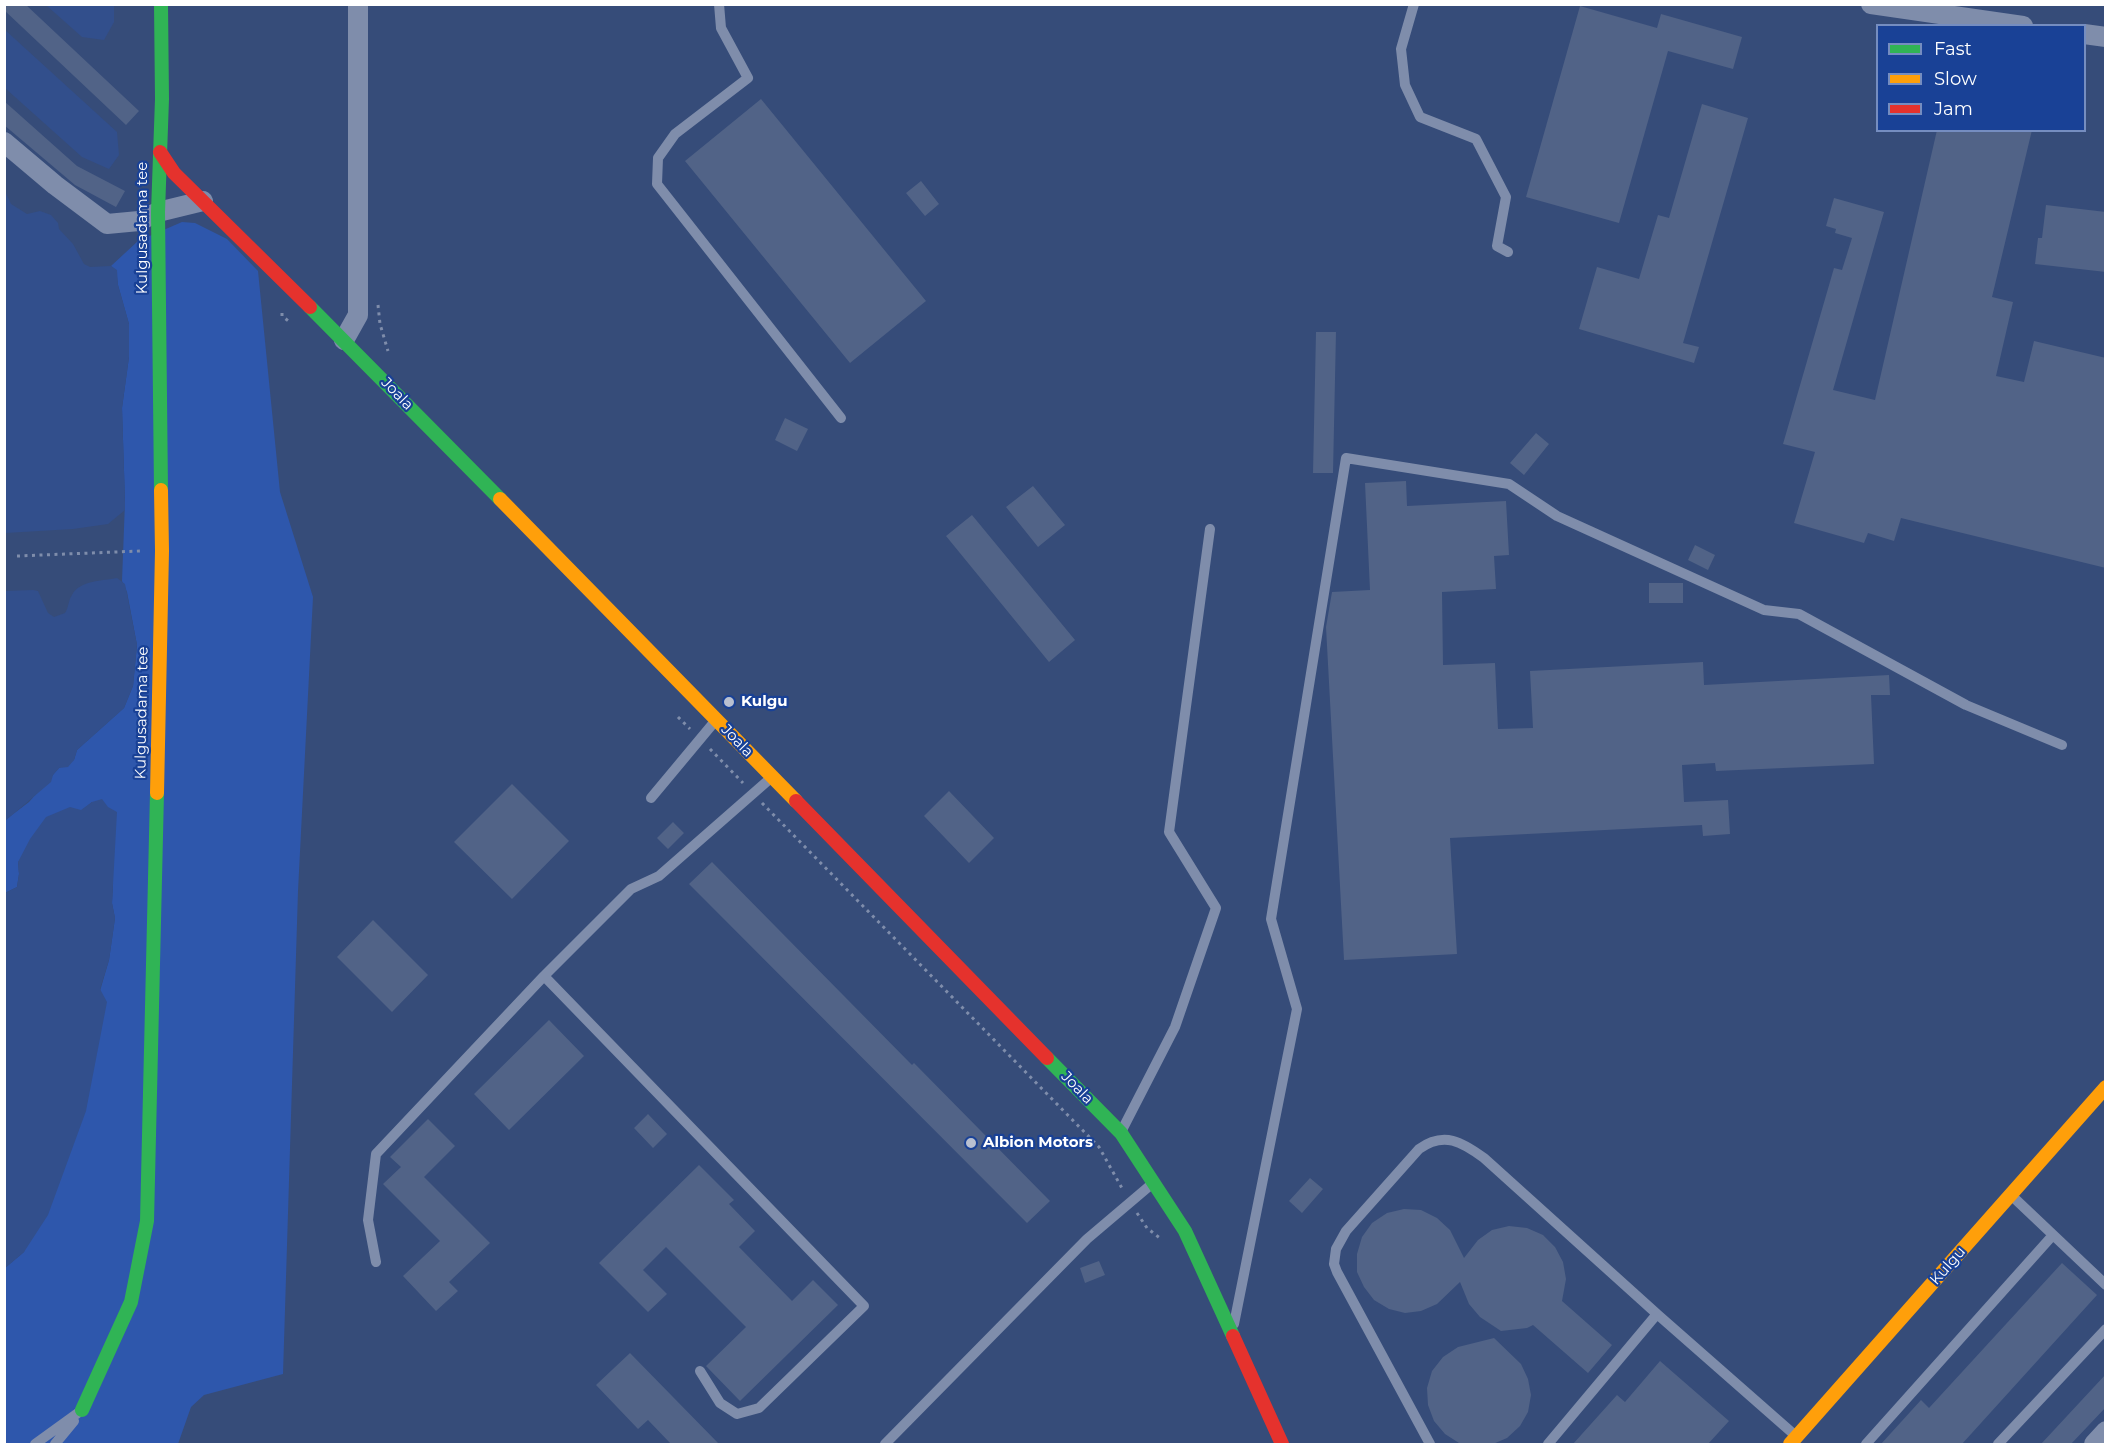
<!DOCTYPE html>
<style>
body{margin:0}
#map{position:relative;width:2110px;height:1449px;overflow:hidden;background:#364c79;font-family:Montserrat,sans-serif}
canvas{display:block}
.frame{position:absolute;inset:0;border:6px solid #fff;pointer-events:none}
.legend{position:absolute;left:1876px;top:24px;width:210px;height:108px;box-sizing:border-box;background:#194196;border:2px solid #758dc0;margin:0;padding:8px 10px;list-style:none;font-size:18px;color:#fff}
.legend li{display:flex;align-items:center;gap:12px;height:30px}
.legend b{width:30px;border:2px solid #758dc0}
</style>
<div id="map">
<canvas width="2110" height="1449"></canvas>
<div class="frame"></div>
<ul class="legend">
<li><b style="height:8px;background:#30b455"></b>Fast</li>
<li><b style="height:8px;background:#ff9f0a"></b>Slow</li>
<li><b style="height:8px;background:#e5322d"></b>Jam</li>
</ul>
</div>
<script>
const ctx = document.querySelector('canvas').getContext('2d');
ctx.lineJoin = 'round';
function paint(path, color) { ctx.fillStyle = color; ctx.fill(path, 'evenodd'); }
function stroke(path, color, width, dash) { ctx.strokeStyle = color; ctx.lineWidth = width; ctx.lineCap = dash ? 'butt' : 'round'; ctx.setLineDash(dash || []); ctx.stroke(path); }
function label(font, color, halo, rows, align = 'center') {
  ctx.font = font + ' Montserrat,sans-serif'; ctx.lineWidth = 4.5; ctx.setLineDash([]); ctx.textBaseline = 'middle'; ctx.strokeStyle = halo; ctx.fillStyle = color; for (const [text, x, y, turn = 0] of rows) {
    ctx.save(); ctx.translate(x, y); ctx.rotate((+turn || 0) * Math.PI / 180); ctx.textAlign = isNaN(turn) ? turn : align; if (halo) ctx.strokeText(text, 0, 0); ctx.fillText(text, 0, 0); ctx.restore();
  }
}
const green = new Path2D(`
 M182,222L195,223L227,239L258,271L280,492L313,597L298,891L283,1374L204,1395L191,1407L178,1444H5V1268L24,1252L109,960L115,918L112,903L113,884L92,802L18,862L19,874L17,887L5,893L4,821L29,802L59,768L74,760L77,750L124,708L133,686L137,645L127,592L122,581L125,502L122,408L129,357V324L118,285L116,270L111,266L138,241Z`);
const water = new Path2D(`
 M46,5H114V22L104,40L82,37Z
 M4,29L117,132L119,155L109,169L82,157L5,88Z
 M4,189L11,204L27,214L40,211L51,215L58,223L59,229L73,244L84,264L90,267L111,266L117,270L118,285L129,324V357L122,408L125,502V510L108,524L73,529L5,533Z
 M117,578L125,584L137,645L133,686L124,708L77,750L74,760L68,767L59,768L53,775L51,782L5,821V591L33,590L38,591L48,613L54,617L65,613C69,607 68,601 72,595C80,580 103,581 117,578Z
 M102,799L108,807L117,812L112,903L115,918L109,960L100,989L107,1002L86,1111L48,1215L24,1252L5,1268V893L17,887L19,874L18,862L30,839L46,817L70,807L81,810L92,802Z`);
const building = new Path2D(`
 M4,4H25L139,111L126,125L4,10Z
 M1580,6L1657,28L1661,14L1742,37L1733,69L1668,51L1619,223L1526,197Z
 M761,99L926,301L850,363L685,161Z
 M4,101L77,166L125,191L116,207L75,185L4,125Z
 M1702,104L1748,118L1683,343L1699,347L1694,363L1579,329L1597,267L1639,279L1658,215L1669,218Z
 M1937,130H2032L1992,297L2013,302L1996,376L2024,382L2034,341L2106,358V568L1901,518L1894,541L1868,533L1864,543L1794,523L1815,452L1783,444L1834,268L1842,270L1852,238L1835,233L1836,229L1826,226L1834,198L1884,212L1833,390L1875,400Z
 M921,181L939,204L925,216L906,193Z
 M2046,205L2106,212V272L2035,264L2038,238H2042Z
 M1316,332H1336L1333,473H1313Z
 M785,418L808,429L797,451L775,440Z
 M1536,433L1549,444L1524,475L1510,463Z
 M1406,481L1407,506L1506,501L1509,555L1494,556L1496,589L1442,592L1443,665L1495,663L1498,729L1533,728L1530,671L1703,662L1704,685L1889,675L1890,695H1871L1874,764L1716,771L1715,763L1682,765L1684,802L1728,800L1730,834L1703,836L1702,825L1450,838L1457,954L1344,960L1326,627L1332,592L1370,590L1365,483Z
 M1033,486L1065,525L1038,547L1006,507Z
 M972,515L1075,640L1049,662L946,536Z
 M1695,545L1715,555L1708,570L1688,560Z
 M1649,583H1683V603H1649Z
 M512,784L569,841L512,899L454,842Z
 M949,791L994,838L969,863L924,816Z
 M673,822L684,833L668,849L657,838Z
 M712,862L912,1065L914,1063L1050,1201L1027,1223L689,884Z
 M373,920L428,975L392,1012L337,957Z
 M549,1020L584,1056L509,1130L474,1094Z
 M648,1114L667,1134L653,1148L634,1128Z
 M428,1119L455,1146L424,1177L490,1243L449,1282L458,1291L436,1311L403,1276L440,1241L383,1184L401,1167L390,1157Z
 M699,1165L734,1200L729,1204L755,1231L739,1247L792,1301L813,1280L838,1305L740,1401L706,1366L746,1327L666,1247L643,1270L667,1294L648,1312L599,1263Z
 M1310,1178L1323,1189L1302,1213L1289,1201Z
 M1404,1209L1421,1210L1437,1218L1450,1230L1464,1258L1478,1240L1492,1230L1509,1226L1527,1228L1543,1235L1555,1247L1563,1262L1566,1279L1562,1301L1612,1345L1588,1373L1533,1325L1527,1328L1501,1331L1480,1317L1469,1304L1460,1282L1437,1304L1421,1311L1405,1313L1389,1309L1374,1300L1364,1287L1357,1272V1254L1362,1237L1372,1223L1387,1213Z
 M1099,1261L1105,1275L1085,1283L1080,1268Z
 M2062,1263L2097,1295L1962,1444H1881L1921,1400L1929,1408Z
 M1494,1338L1521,1364L1528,1379L1531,1395L1528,1412L1520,1426L1507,1438L1493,1444L1459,1443L1445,1434L1434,1421L1428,1405L1427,1388L1432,1371L1443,1357L1458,1347Z
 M630,1353L673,1397L719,1444H671L648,1420L638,1429L596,1385Z
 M1660,1361L1729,1421L1708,1444H1573L1617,1395L1625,1402Z
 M2106,1374V1407L2071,1444H2041Z`);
const path = new Path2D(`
 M378,305L380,324L388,351
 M282,313V316L291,323
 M17,556L140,551
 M678,717L690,729
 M710,749L743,783
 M762,803L1099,1147L1123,1190
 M1137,1213L1147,1228L1161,1239`);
const lane = new Path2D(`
 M719,4L721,28L748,78L675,134L658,158L657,184L841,418
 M1414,4L1401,49L1405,85L1420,117L1476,139L1506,197L1497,246L1508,252
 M651,798L716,720
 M1121,1132L1175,1027L1216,908L1169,832L1210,529
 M2011,1195L2106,1285
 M376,1262L368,1220L376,1154L544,976
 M1657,1314L1797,1437
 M1234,1324L1297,1009L1271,919L1346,458L1509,484L1557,516L1764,610L1799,614L1966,705L2062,745
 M700,1371L720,1403L737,1414L759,1408L864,1306L544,976L631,889L659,876L772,777
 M35,1444L82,1410
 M55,1444L74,1421
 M885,1444L1087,1239L1153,1183
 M1430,1444L1337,1272L1334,1264L1336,1249L1346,1231L1419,1149C1444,1131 1462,1142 1484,1158L1657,1314L1548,1444
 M1866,1444L2053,1235
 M1998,1444L2106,1329`);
const street = new Path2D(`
 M1871,4L2023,26
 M2084,34L2106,37
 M4,142L55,185L107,224L139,221L158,212L203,201
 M344,340L358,315V4
 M2094,1444L2106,1431`);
const fast = new Path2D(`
 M161,4L162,99L158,212L161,490
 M310,307L500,499
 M1047,1058L1121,1133L1185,1231L1233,1336
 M82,1410L131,1302L147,1221L157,793`);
const slow = new Path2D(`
 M500,499L796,801
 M157,793L162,551L161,490
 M1790,1444L2106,1087`);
const jam = new Path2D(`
 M160,152L174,173L310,307
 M796,801L1047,1058
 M1233,1336L1282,1444`);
const markers = [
 [729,702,6,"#b9c0d0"],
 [971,1143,6,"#b9c0d0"]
];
const streetNames = [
 ["Kulgusadama tee",143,228,-90],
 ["Joala",397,394,46],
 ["Kulgusadama tee",142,713,-89],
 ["Joala",737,741,46],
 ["Joala",1077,1088,46],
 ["Kulgu",1948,1266,-49]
];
const poiNames = [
 ["Kulgu",741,702],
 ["Albion Motors",983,1143]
];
paint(green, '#2e57ac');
paint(water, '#324f8c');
paint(building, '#516387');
stroke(path, '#7f8dab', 3, [3, 4.5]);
stroke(lane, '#7f8dab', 10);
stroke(street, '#7f8dab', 20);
stroke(fast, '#30b455', 14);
stroke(slow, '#ff9f0a', 14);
stroke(jam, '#e5322d', 14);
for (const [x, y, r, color] of markers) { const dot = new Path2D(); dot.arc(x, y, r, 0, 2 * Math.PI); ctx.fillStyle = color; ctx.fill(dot); stroke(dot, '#194196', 2); }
label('15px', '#fff', '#194196', streetNames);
label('bold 15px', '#fff', '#194196', poiNames, 'left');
</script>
